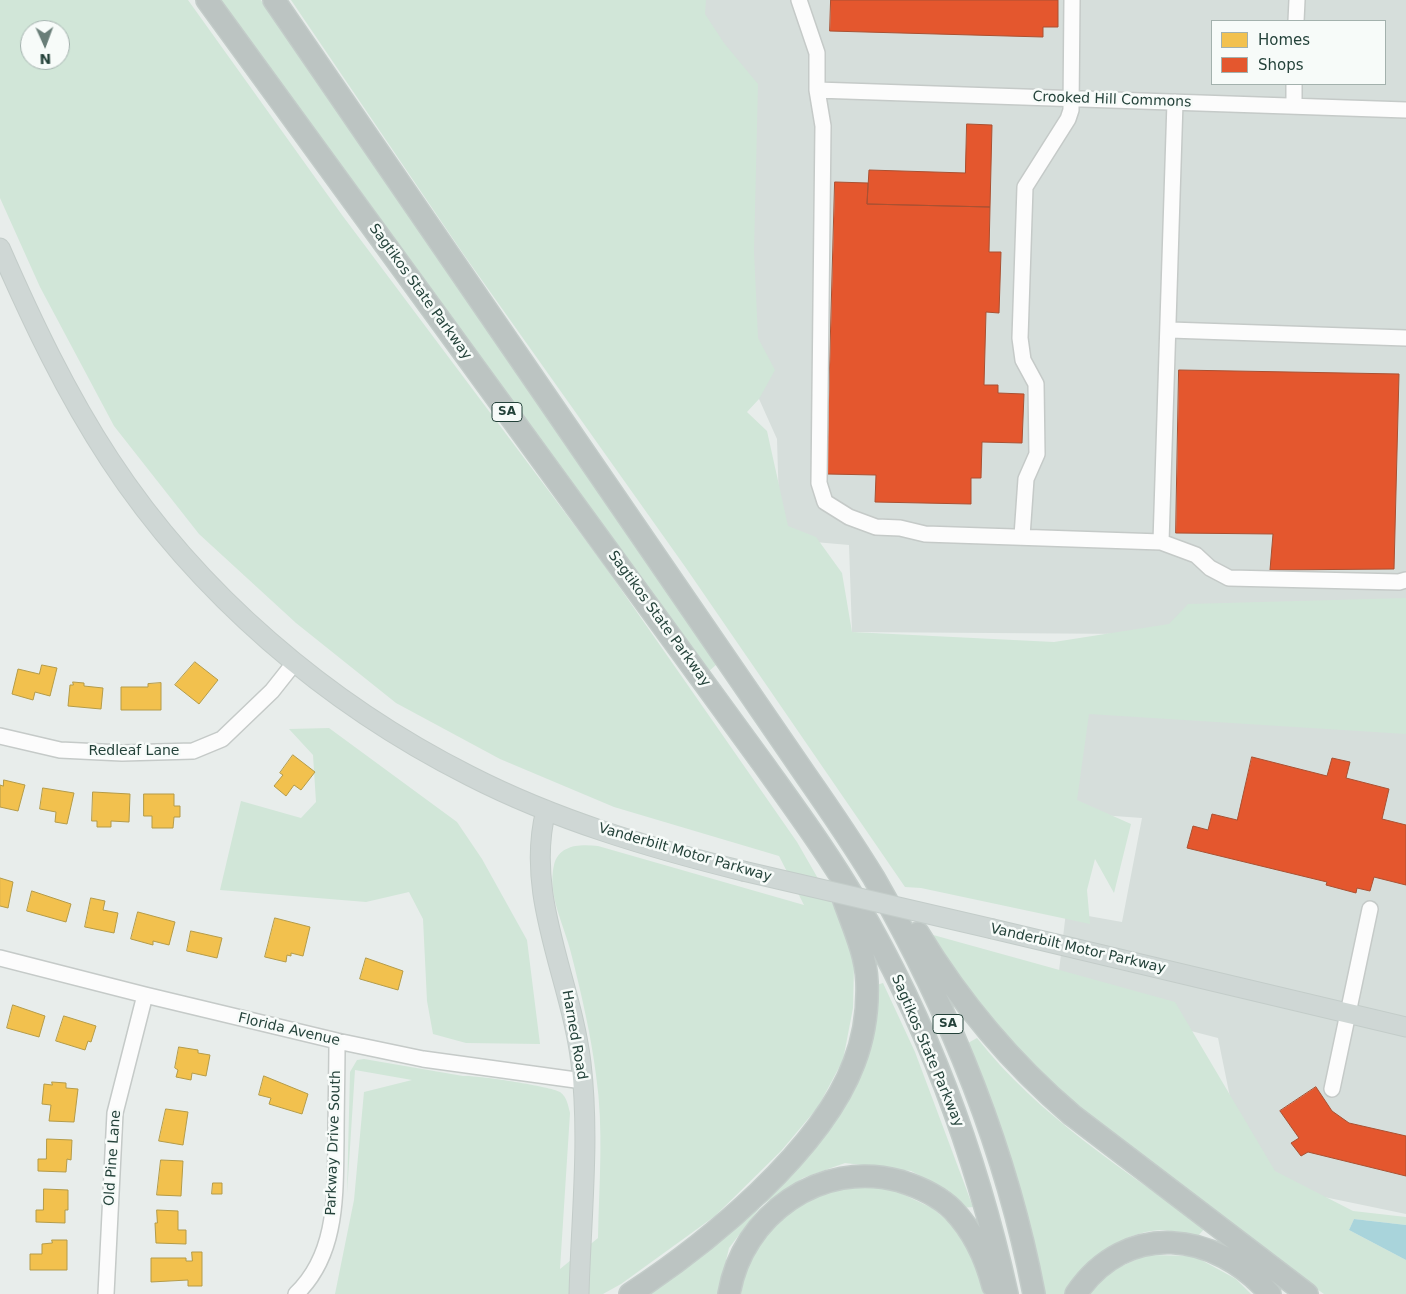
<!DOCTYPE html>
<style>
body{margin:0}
#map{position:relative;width:1406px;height:1294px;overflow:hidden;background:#e8edeb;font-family:"DejaVu Sans",sans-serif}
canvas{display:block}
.legend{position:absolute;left:1211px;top:20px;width:175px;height:65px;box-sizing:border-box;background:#f7fbf9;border:1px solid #a3b1ad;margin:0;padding:6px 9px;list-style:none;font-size:15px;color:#24423a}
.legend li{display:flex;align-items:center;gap:10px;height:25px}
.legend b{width:25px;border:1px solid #a3b1ad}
.north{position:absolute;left:20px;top:20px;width:50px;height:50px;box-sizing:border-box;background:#f7fbf9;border:1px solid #a3b1ad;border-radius:50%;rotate:178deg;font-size:14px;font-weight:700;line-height:20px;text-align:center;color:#24423a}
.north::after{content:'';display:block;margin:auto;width:18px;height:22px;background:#697e78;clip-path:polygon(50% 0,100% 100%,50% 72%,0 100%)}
</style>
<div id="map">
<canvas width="1406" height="1294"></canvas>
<ul class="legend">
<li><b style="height:14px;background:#f2c14e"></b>Homes</li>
<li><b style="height:14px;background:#e4572e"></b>Shops</li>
</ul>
<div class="north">N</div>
</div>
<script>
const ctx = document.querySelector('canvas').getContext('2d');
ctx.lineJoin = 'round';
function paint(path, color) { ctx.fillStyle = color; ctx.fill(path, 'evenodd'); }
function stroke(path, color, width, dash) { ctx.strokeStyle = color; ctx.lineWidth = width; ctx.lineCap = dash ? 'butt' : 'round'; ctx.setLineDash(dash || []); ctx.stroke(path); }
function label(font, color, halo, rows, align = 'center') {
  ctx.font = font + ' "DejaVu Sans",sans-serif'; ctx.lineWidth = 5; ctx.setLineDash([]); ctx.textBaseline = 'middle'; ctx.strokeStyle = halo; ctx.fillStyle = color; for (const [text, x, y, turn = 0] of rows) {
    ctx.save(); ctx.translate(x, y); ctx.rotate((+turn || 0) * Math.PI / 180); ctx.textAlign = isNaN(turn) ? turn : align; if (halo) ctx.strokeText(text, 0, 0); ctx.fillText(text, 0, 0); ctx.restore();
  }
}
const built = new Path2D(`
 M687,0H1406V636L852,632L849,545L780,539L777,439L733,341ZM1212,21H1385V84H1212Z
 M1054,705L1406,723V1214L1247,1181L1218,1038L1056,996L1066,912L1122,922L1142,818L1058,812Z`);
const green = new Path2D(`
 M0,0H188L342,215L602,562L797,842L843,922L854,966L853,1008L843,1060L818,1107L781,1151L715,1216L621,1284L603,1294H335L354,1200L364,1092L412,1080L355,1070L347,1194L350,1072L357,1060L364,1059L463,1076C475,1075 550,1086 560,1092C567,1097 568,1105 570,1113L560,1269L598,1238C599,1184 604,1129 596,1075C591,1035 581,992 571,953C564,924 547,895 554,865C559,844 581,844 598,846L804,905L779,856L614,807L500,759L396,703L296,623L199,534L114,426L40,287L0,198ZM30,30H60V60H30Z
 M217,0H261L717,664L708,672L363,195Z
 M291,0H706L705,14L724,43L758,84L754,251L758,338L775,370L759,399L747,412L767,431L788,526L816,537L842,573L852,632L1054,642L1169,624L1188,604L1406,598V734L1089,714L1077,800L1131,824L1114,893L1095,859L1087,890L1090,924L921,888L905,887L686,568L464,255Z
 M329,728L457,822L482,859L527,940L540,1044L466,1043L433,1034L427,1001L423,919L409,892L366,902L220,890L241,801L301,818L316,802L313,755L289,729Z
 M926,933L1175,1002L1275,1171L1353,1211L1406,1217V1225L1354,1219L1349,1230L1406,1260V1294H1324L1236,1232L1030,1070Z
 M883,983L915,1052L973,1207L961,1208L949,1191L911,1171L845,1163L803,1178L762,1205L729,1248L718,1294H640L828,1126L873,986Z
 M977,1038C1038,1116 1126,1171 1205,1228L1198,1236C1186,1234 1172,1230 1160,1230C1122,1232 1082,1262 1064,1294H1041L996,1120L968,1043Z
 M853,1184L894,1190L932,1208L959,1230L985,1280L987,1294H741L748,1258L771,1222L809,1194Z
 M1146,1255L1194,1256L1236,1279L1251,1294H1086L1109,1272Z`);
const water = new Path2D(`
 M1354,1219L1406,1225V1260L1349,1230Z`);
const homes = new Path2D(`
 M195,662L218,680L199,704L175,685Z
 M42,665L57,668L50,696L35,692L33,700L12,694L18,669L39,674Z
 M73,682L84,683V686L103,688L101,709L68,706L70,685H73Z
 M161,683V710H121V687H148V684Z
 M293,755L315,772L301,790L294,785L286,796L274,786L283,775L280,773Z
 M4,780L25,785L18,811L0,807V785L3,786Z
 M43,788L74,793L67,824L55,822L56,812L40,809Z
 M93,792L130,794L129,822L111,821V827H97V821H92Z
 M144,794H174V806H180V817H174L173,828H152V816H144Z
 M0,878L13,882L8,908L0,906Z
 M32,891L71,904L66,922L27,911Z
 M91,898L105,901L103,910L118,913L114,933L85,927Z
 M138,912L175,922L169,945L153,941V945L131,939Z
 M275,918L310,927L303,956L291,953V956L287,955L286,962L265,957Z
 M191,931L222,938L217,958L187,951Z
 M366,958L403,971L398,990L360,979Z
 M13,1005L45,1016L39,1037L7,1028Z
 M64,1016L96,1026L91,1042L88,1041L85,1050L56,1041Z
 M179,1047L198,1050V1053L210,1055L206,1076L192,1073L191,1080L176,1077L178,1070L175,1068Z
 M264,1076L308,1094L302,1114L269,1104L271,1098L259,1095Z
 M52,1082L66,1083V1088L78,1089L74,1122L49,1121L51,1105L42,1104L44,1084L52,1085Z
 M166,1109L188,1112L183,1145L159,1141Z
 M47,1139L72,1140L71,1160L67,1159L66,1172L38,1171V1159H46Z
 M161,1160L183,1161L181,1196L157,1195Z
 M213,1183H222V1194H212Z
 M44,1189L68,1190V1210H65V1223L36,1222V1210H43Z
 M157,1210L178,1211V1230H186V1244L156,1243L155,1223H157Z
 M52,1240H67V1270H30V1254H42V1244L52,1243Z
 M192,1252H202V1286H188V1280L151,1282V1258H186V1261H192Z`);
const shops = new Path2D(`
 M831,0H1058V27H1043V37L830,31Z
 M967,124L992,125L990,207L867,204L869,170L965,173Z
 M835,182L868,183L867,204L990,207L989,252H1001L999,313L986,312L984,385H998V393L1024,394L1022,443L982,442L981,478H971V504L875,502L876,475L827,474Z
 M1179,370L1399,374L1394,569L1270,570L1273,534L1176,533Z
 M1252,757L1327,776L1332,758L1350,762L1346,778L1389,789L1382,819L1406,825V885L1374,877L1370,891L1357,888L1356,893L1326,885L1327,882L1187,848L1193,826L1208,830L1212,814L1237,820Z
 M1316,1087L1332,1111L1349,1123L1406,1136V1176L1308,1152L1301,1156L1291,1143L1299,1138L1280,1111Z`);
const minor = new Path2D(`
 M799,0L817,53V90L823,126L819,483L825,502L849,517L876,527L900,528L925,534L1161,542
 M1296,21L1297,0
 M817,90L1406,110
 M1175,102L1161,542L1196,555L1210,568L1229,578L1399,582L1406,580
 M1294,106V84
 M1170,330L1406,338
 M1022,536L1026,479L1037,454L1036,384L1023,360L1020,338L1025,187L1068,119L1071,110L1072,0
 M0,736L60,750L122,753L193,751L222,739L272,691L295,662
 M0,958L145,995L337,1041L423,1059L583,1081
 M1332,1089L1370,909
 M106,1294L115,1113L145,995
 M296,1294C338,1254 335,1194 336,1140C336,1107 337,1074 337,1041`);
const major = new Path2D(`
 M0,248C32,321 66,393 110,460C198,594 327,704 470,776C556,820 650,848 743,871
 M546,810C524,896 571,978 581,1063C590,1139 581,1218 579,1294
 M993,929L1406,1027`);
const highway = new Path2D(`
 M207,0L764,765C796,810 829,855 857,903C928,1024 977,1158 1007,1294
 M274,0L807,777C830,810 853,844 874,878C948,1007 1006,1148 1034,1294
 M918,933C960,1002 1011,1063 1072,1115L1307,1294
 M630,1294C708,1243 821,1151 854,1063C864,1037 868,1009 867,982C866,952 851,922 842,895
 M729,1294C742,1215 821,1159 900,1181C919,1187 938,1195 953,1210C973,1231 986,1259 993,1286
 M1076,1294C1126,1220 1216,1231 1270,1294`);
const majorBridge = new Path2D(`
 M743,871L993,929`);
const shields = [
 [507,412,30],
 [948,1024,30]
];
const shieldNames = [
 ["SA",507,412],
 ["SA",948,1024]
];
const streetNames = [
 ["Crooked Hill Commons",1112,100,2],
 ["Sagtikos State Parkway",420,292,54],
 ["Sagtikos State Parkway",659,619,54],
 ["Redleaf Lane",134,751],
 ["Vanderbilt Motor Parkway",685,853,16],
 ["Vanderbilt Motor Parkway",1078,949,13],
 ["Florida Avenue",289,1030,13],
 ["Harned Road",574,1035,80],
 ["Sagtikos State Parkway",927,1051,67],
 ["Parkway Drive South",334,1143,-88],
 ["Old Pine Lane",113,1158,-86]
];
paint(built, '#d6dedb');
paint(green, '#d1e6d8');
paint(water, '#a9d4db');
paint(homes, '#f2c14e');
stroke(homes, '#b49b48', 1);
paint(shops, '#e4572e');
stroke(shops, '#aa5132', 1);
stroke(minor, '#c5cac8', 18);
stroke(major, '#c3ccc9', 21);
stroke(highway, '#c3ccc9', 24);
stroke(minor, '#fcfcfc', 15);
stroke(major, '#cfd7d5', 19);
stroke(highway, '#bcc4c2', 21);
stroke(majorBridge, '#c3ccc9', 21, []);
stroke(majorBridge, '#cfd7d5', 19);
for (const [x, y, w] of shields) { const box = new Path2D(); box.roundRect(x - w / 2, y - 9.5, w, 19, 4); ctx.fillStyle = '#f7fbf9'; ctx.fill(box); stroke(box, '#24423a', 1); }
label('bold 12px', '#24423a', null, shieldNames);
label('14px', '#24423a', '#f7fbf9', streetNames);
</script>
